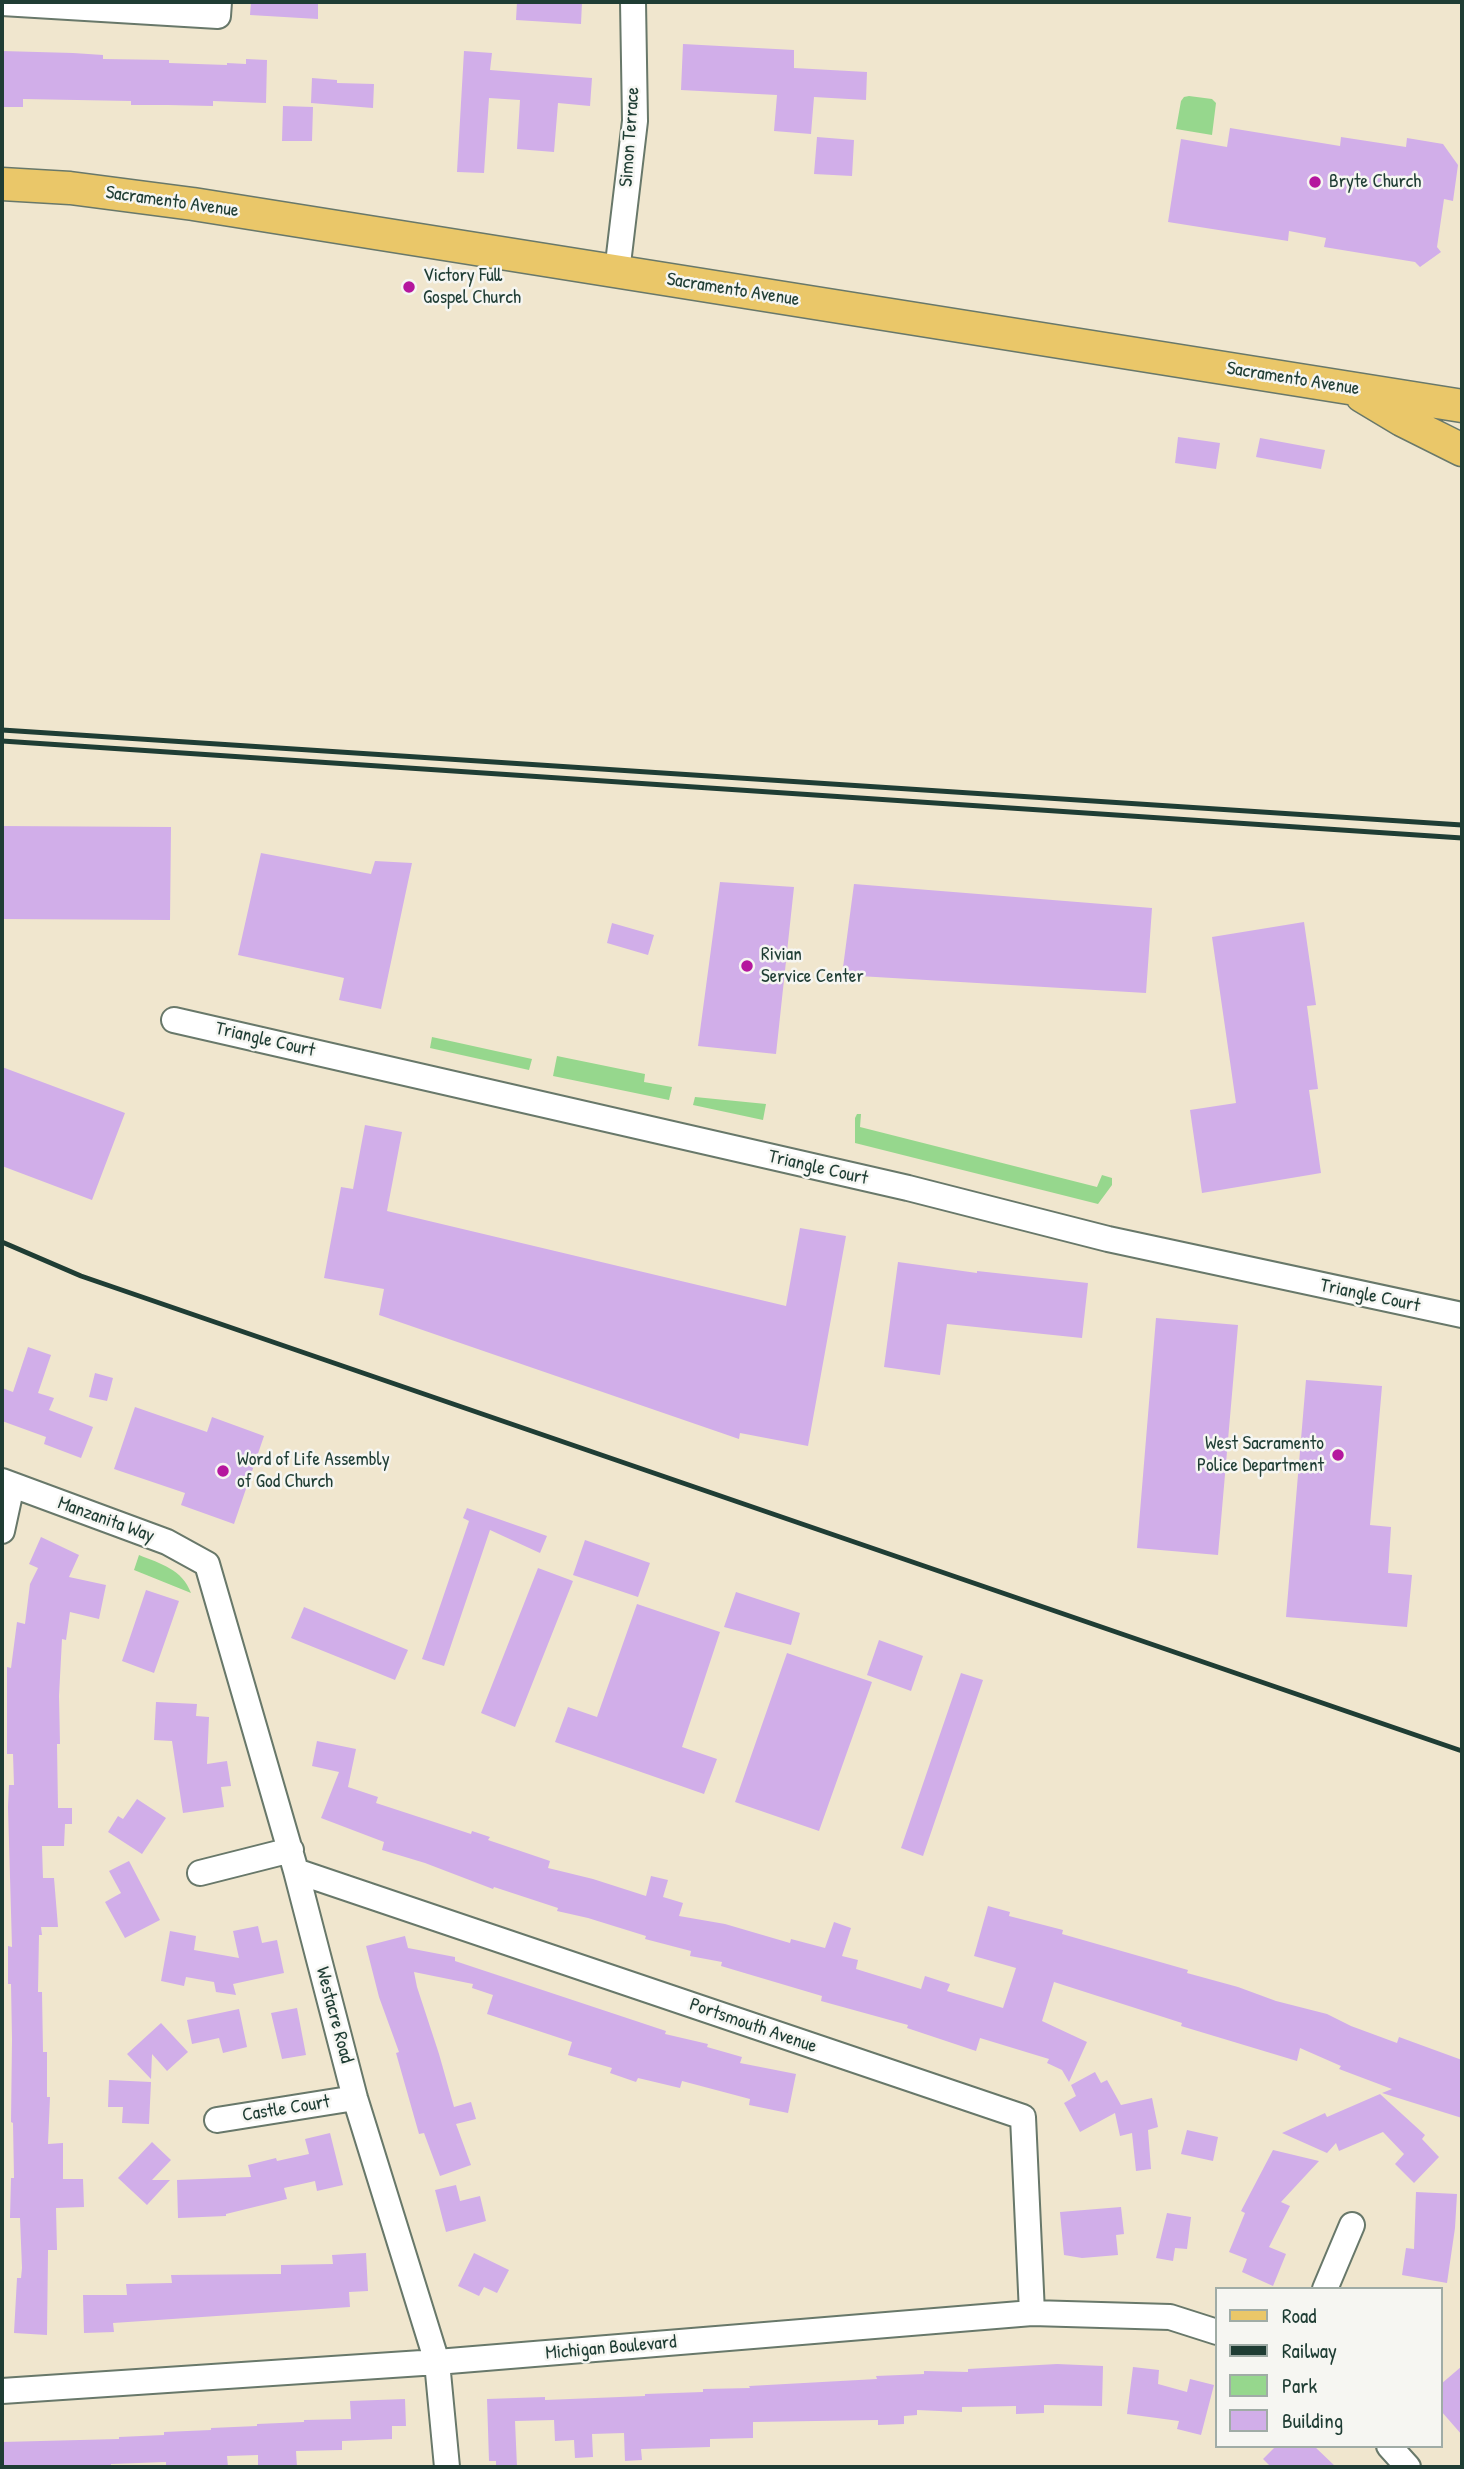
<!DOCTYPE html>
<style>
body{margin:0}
#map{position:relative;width:1464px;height:2469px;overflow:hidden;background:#f0e6ce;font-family:"Patrick Hand",sans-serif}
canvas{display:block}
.frame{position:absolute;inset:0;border:4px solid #1f3d34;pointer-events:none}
.legend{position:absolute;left:1215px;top:2287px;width:228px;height:161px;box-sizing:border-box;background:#f6f6f2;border:2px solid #a0aca6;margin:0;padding:9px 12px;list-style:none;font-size:21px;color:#1f3d34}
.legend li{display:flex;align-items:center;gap:14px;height:35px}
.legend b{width:35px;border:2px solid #a0aca6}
</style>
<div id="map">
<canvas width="1464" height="2469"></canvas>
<div class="frame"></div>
<ul class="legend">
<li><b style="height:9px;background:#eac769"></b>Road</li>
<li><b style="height:9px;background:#1f3d34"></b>Railway</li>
<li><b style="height:19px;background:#96d78d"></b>Park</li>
<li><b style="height:19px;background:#d1aee9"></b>Building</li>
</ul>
</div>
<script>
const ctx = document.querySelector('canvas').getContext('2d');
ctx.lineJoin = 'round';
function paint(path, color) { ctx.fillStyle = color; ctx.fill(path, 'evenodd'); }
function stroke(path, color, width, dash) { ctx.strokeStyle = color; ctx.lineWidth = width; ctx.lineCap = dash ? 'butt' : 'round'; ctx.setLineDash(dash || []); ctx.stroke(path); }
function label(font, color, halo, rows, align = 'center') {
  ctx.font = font + ' "Patrick Hand",sans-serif'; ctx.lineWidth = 5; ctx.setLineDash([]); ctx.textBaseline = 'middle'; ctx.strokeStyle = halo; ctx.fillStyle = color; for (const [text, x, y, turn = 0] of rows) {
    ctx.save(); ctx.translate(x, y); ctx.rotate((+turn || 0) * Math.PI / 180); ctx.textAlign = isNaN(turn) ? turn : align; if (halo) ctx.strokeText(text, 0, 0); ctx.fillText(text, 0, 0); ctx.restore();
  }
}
const green = new Path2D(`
 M1189,96L1212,99L1216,103L1212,135L1176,129L1181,101L1184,97Z
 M432,1037L532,1059L529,1070L430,1048Z
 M557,1056L645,1074L644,1082L672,1087L669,1100L553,1076Z
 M695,1097L766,1104L763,1120L693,1105Z
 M857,1114H861L860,1127L1097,1187L1102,1175L1112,1178V1185L1098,1204L855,1143V1118Z
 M139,1555C161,1564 182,1569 191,1593L134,1570Z`);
const building = new Path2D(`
 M251,2H318V19L250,15Z
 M517,2H582L581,24L516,20Z
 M683,44L794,50V68L867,72L866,100L814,97L811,134L774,131L777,95L681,90Z
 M2,51L73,53L103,55V59L169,60V63L227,65V63L246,64V59L267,60L266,103L213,101V106L168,105H131V101L23,99V107H2Z
 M464,51L492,53L490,70L592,78L590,106L558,103L554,152L517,149L520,100L489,98L484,173L457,172Z
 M312,78L337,80V83L374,84L373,108L311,103Z
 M283,106L313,107L312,141H282Z
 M1230,128L1340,146L1341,137L1406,147L1407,138L1443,144L1458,165L1453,201L1444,199L1437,247L1441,252L1420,267L1415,262L1324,247L1326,238L1289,231L1288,241L1168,222L1181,139L1227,147Z
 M817,137L854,140L852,176L814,174Z
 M1178,437L1220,443L1216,469L1175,463Z
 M1260,438L1325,450L1321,469L1256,457Z
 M2,826L171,827L170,920L2,919Z
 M261,853L371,874L375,861L412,863L381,1009L339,1000L344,978L238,955Z
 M720,882L794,887L776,1054L698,1046Z
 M854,884L1152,908L1146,993L842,975Z
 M1304,922L1316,1005L1307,1006L1318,1089L1309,1090L1321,1173L1202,1193L1190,1110L1236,1103L1212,937Z
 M612,923L654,935L648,955L607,943Z
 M2,1067L125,1113L92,1200L2,1166Z
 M365,1125L402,1132L387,1211L786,1306L800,1228L846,1236L808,1446L740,1433L739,1439L379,1315L384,1289L324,1278L341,1187L353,1189Z
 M898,1262L977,1273V1271L1088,1283L1082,1338L947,1324L940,1375L884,1367Z
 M1156,1318L1238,1325L1218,1555L1137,1548Z
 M28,1347L51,1355L38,1393L54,1398L49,1410L93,1427L81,1458L44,1444L46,1437L2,1421V1388L13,1392Z
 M95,1373L113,1378L107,1401L89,1397Z
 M1306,1380L1382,1386L1370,1525L1391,1527L1388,1573L1412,1575L1407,1627L1286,1617Z
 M135,1407L207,1432L212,1417L264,1436L234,1524L181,1505L185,1493L114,1469Z
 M467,1508L547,1536L540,1553L490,1530L444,1666L422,1659L469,1521L463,1518Z
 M41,1537L79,1555L69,1577L106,1585L99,1619L70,1612L66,1640L62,1639L59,1696L60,1744H57L58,1808H72V1824H65L64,1846H42L43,1878H54L58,1927H41L42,1935H39L38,1992H42L43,2052H47V2097H50L48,2144L63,2143V2179H83L84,2207L56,2208L57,2250H48L47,2335L14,2333L17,2278H21L22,2268L20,2218H10L11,2178H14L13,2123L11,2122L12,2039L11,1984H8V1946L12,1947L8,1807L9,1785H14L13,1754H7V1667L11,1668L17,1622L25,1624L30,1584L38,1568L29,1564Z
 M585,1540L650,1563L638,1597L573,1575Z
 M538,1568L573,1581L515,1727L481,1713Z
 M146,1590L179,1601L154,1673L122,1661Z
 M736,1592L800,1613L791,1645L724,1627Z
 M637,1604L720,1632L682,1747L717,1759L704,1794L555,1742L568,1707L597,1717Z
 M304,1607L408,1650L395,1680L291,1638Z
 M879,1640L923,1656L911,1691L867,1675Z
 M787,1653L872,1682L819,1831L735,1802Z
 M961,1673L983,1680L923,1856L901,1848Z
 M156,1702L197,1704L196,1716L209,1717L207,1764L227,1761L231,1786L221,1787L224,1807L183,1813L172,1741L154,1740Z
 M317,1741L356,1749L348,1787L378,1797L376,1803L471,1834L472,1831L490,1837L488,1840L550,1861L548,1868L593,1879L646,1896L651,1876L668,1880L663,1897L683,1903L679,1916L725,1924L790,1943L791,1939L825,1948L834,1922L851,1928L842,1956L858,1960L856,1969L921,1989L925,1976L950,1984L947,1991L1003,2008L1016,1968L974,1956L988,1906L1010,1912L1009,1916L1063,1930L1062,1934L1188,1970L1187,1973L1238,1987L1276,2001L1327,2014L1351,2026L1397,2043L1399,2037L1462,2060V2118L1382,2093L1392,2089L1339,2069L1341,2066L1300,2048L1297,2061L1181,2026L1182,2023L1054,1982L1042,2021L1087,2042L1069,2082L1062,2070L1047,2063L1049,2059L980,2038L976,2051L907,2028L908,2025L821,2001L822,1996L721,1966L722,1962L690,1956L691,1951L645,1939L646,1936L588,1918L557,1911L558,1908L494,1887L493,1889L425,1863L382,1850L384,1842L321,1818L339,1772L312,1766Z
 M137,1799L166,1818L142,1854L108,1832L118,1816L123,1819Z
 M129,1861L160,1920L125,1938L105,1902L121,1893L109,1871Z
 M258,1926L262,1943L277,1940L284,1973L233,1984L236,1995L216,1992L214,1982L186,1977L184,1986L161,1981L170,1931L196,1936L194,1950L239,1958L233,1931Z
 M405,1936L408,1948L455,1957V1961L666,2031L665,2034L708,2044L707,2047L742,2057L740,2063L796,2074L788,2113L749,2105L750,2099L682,2081L680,2088L638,2078L636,2082L610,2073L612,2068L568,2055L572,2042L487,2014L493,1995L472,1988L473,1984L414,1972L417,1987L439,2054L454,2107L471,2102L476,2119L456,2124L471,2165L440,2176L424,2133L419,2134L396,2053L399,2052L379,1997L366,1946Z
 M297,2008L306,2055L282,2059L271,2013Z
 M239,2009L247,2047L223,2053L219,2038L192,2044L187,2020Z
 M161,2023L188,2052L167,2071L152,2054L151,2079L127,2054Z
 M1095,2072L1101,2083L1107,2080L1121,2105L1152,2098L1158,2127L1148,2130L1151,2169L1136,2171L1132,2133L1120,2136L1115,2113L1080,2132L1064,2103L1076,2096L1071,2085Z
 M109,2080L151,2082L149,2124L122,2123L123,2107H108Z
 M1380,2094L1425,2135L1422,2139L1439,2157L1414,2183L1395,2164L1404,2154L1383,2132L1339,2151L1336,2143L1327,2153L1282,2133L1325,2113L1327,2117Z
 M1187,2130L1218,2137L1213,2161L1181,2154Z
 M330,2133L343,2185L317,2191L315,2181L284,2188L287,2199L226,2214V2216L178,2218L177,2180L251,2177L248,2165L276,2158L277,2161L309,2154L305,2139Z
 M152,2142L171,2160L152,2180H170L147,2205L118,2178Z
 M1273,2150L1319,2161L1281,2202L1290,2206L1269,2247L1286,2254L1273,2286L1242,2272L1247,2259L1229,2252L1245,2213L1241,2211Z
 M456,2185L460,2201L480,2196L486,2221L446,2232L435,2190Z
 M1416,2192L1457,2194L1455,2228L1447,2283L1402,2275L1406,2248L1414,2249Z
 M1121,2207L1124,2234L1116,2235L1118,2255L1082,2258L1064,2255L1060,2212Z
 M1167,2213L1191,2217L1187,2249L1175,2248L1173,2261L1156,2258Z
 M366,2253L368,2291L349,2292L350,2307L113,2323L114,2332L84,2333L83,2295H127L126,2284L172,2283L171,2275L281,2274V2265L333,2264L332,2255Z
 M474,2253L509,2270L497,2293L484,2287L479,2296L458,2286Z
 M1057,2364L1103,2366L1102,2406L1044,2405V2413L1016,2414V2406L962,2407V2412L917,2410V2415L904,2416V2424L878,2425V2420L753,2422V2438L710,2439V2447L641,2449L642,2460L625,2461L624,2433L592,2434L593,2457L575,2458L574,2440L555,2441L554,2420L515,2421L517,2467H496V2461H489L487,2399L545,2397V2400L645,2396V2394L703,2392V2389L750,2388L749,2386L877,2379L876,2376L924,2374V2371L968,2372V2369Z
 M1462,2366V2435L1441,2411V2384Z
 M1133,2367L1159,2370L1158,2384L1187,2392L1190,2379L1214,2385L1201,2435L1177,2429L1179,2421L1127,2414Z
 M405,2399L406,2426H392V2439L342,2441V2450L296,2451L297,2467H258V2455L227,2456L228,2467H166V2462L111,2464V2467H2V2442L119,2439V2437L164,2435V2432L211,2430V2428L257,2426V2424L304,2422V2420L351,2419L350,2401Z
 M1276,2446H1314L1336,2467H1271L1263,2459Z`);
const minor = new Path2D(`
 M2,3L218,16L219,2
 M617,272L635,121L633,2
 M174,1020L908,1188L1108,1239L1462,1315
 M2,1481L167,1542L207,1564L296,1871L355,2098L437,2362L447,2467
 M2,1531L12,1485
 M296,1871L1023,2117L1032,2313
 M200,1873L291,1850
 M217,2120L355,2098
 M1325,2289L1352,2225
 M2,2391L437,2362L1032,2313L1170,2317L1217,2332
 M1389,2446L1408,2467`);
const major = new Path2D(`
 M2,184L70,188L193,204L1462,406
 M1362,396L1402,420L1462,450`);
const rail = new Path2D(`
 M2,730L1462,825
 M2,741L1462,838
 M2,1242L81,1276L1462,1751`);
const markers = [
 [1315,182,7,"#b5179e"],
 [409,287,7,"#b5179e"],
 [747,966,7,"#b5179e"],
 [1338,1455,7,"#b5179e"],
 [223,1471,7,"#b5179e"]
];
const streetNames = [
 ["Simon Terrace",630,137,-86],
 ["Sacramento Avenue",172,202,8],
 ["Sacramento Avenue",733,290,9],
 ["Sacramento Avenue",1293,379,9],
 ["Triangle Court",265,1040,13],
 ["Triangle Court",818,1168,13],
 ["Triangle Court",1370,1296,12],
 ["Manzanita Way",106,1520,20],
 ["Westacre Road",334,2015,75],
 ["Portsmouth Avenue",753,2026,19],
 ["Castle Court",286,2109,-9],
 ["Michigan Boulevard",611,2348,-5]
];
const poiNames = [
 ["Bryte Church",1329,182],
 ["Victory Full",423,276],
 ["Gospel Church",423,298],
 ["Rivian",761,955],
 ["Service Center",761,977],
 ["West Sacramento",1324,1444,"right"],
 ["Police Department",1324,1466,"right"],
 ["Word of Life Assembly",237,1460],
 ["of God Church",237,1482]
];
paint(green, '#96d78d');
paint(building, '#d1aee9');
stroke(minor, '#68786a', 28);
stroke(major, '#68786a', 35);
stroke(minor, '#fff', 24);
stroke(major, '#eac769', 32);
stroke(rail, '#1f3d34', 5);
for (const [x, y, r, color] of markers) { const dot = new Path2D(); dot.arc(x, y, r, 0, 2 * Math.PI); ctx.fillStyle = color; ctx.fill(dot); stroke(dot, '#f6f6f2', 2.5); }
label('19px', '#1f3d34', '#f6f6f2', streetNames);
label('19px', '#1f3d34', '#f6f6f2', poiNames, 'left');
</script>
